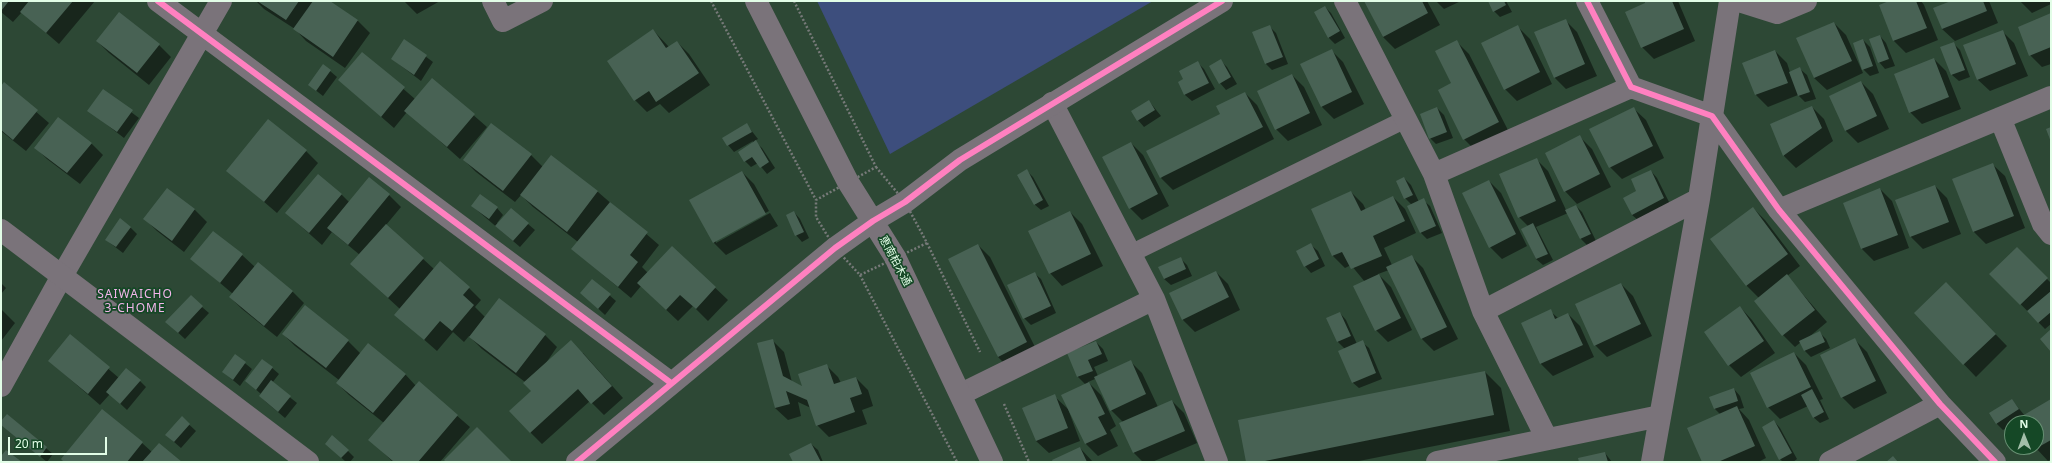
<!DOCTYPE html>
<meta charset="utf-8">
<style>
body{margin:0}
#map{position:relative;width:2052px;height:463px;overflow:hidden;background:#2d4835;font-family:"Noto Sans",sans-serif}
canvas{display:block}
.frame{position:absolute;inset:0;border:2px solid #e2fde7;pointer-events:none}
.north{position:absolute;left:2004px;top:415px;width:40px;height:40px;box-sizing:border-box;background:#154826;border:1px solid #679073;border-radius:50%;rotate:359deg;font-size:11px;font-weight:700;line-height:16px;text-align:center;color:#e2fde7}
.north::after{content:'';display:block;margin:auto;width:14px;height:18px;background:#a3bea9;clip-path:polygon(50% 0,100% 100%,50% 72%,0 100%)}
.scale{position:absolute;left:8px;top:437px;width:99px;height:18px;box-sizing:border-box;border:2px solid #e2fde7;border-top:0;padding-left:5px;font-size:12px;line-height:14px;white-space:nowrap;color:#e2fde7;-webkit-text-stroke:3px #154826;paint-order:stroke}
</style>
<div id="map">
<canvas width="2052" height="463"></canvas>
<div class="frame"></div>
<div class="north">N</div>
<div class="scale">20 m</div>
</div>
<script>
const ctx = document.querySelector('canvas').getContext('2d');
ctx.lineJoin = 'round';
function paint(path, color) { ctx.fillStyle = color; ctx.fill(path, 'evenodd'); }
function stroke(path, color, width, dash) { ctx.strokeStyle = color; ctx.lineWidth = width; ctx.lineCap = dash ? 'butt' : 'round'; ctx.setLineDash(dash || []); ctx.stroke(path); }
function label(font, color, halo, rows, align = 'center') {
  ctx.font = font + ' "Noto Sans","Noto Sans JP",sans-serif'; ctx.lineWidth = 3.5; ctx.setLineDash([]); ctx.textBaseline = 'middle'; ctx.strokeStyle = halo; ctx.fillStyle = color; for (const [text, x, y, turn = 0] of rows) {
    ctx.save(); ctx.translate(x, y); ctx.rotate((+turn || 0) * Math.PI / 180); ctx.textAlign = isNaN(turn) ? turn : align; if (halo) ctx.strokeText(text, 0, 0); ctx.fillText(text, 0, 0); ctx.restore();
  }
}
const green = new Path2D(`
 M817,1H1153L890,154Z`);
const shadow = new Path2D(`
 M1,1H95L59,44L22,12L13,22L1,12Z
 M256,1H329L358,21L370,33L345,68L306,41L295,29L264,9Z
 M404,1H440L417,14Z
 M1365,1H1427L1440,25L1395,49L1383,37Z
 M1436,1H1461L1444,9Z
 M1489,1H1506L1512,12L1500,17L1494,11Z
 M1646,1H1678L1695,41L1654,59L1642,47Z
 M1892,1H1921L1924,5L1938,40L1906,53L1893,40Z
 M1953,1H1989L1998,23L1955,41L1942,29Z
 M2020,1H2051V4L2032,13Z
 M1325,7L1331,13L1345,38L1335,44L1329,38L1315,12Z
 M2051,14V64L2042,67L2030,55Z
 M1565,20L1577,32L1597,76L1566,89L1554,77Z
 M1834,23L1846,35L1863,73L1827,90L1814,78Z
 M1270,27L1276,33L1288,64L1272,70L1266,64Z
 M1518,27L1530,39L1552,84L1517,101L1505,89Z
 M653,30L669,47L677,42L689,54L710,85L669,113L660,104L647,112L635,100L608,61Z
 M2002,31L2014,43L2028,76L1990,91L1977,79Z
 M1880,36L1886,43L1895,66L1885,69L1879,62Z
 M1863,40L1870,47L1879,73L1870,76L1863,69Z
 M97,41L159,45L171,57L149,85L109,53Z
 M405,41L433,62L421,81L392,59Z
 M1457,42L1469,54L1510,134L1476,151L1464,139L1453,83Z
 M1953,43L1960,50L1970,77L1959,81L1952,75L1942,48Z
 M1331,50L1343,62L1364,104L1334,119L1322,107L1301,65Z
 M1775,51L1787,63L1790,72L1800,69L1807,75L1816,99L1805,102L1798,95L1768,107L1756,95L1743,64Z
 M362,53L415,99L432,79L487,127L460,159L407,112L394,128L339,80Z
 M1934,59L1946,71L1961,109L1922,124L1910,112Z
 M1221,61L1227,67L1237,84L1226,90L1220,83Z
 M1198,63L1204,69L1215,89L1192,101L1185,95L1179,82L1184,80Z
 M330,71L337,77L323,96L309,85Z
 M1292,75L1304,87L1322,125L1288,141L1276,129Z
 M1861,82L1873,94L1889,129L1858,143L1846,131L1830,96Z
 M4,84L49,123L26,151L1,131V87Z
 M103,91L139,118L124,138L89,111Z
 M1245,93L1257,105L1274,139L1173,190L1161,178Z
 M1149,101L1161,116L1144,127L1138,120Z
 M1812,107L1824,119L1833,141L1796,168L1784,156L1771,124Z
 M1437,108L1444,115L1453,138L1436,144L1430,138Z
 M1633,108L1646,120L1664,158L1622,179L1610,167Z
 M747,125L758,139L754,141L762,148L775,168L767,174L758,163L751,167L745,161L753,141L734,152L723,139Z
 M1580,137L1592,149L1611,187L1577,204L1565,191L1546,154Z
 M91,143L103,155L80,184L47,159L35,147Z
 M1131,143L1143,155L1169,206L1142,220L1130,208Z
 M306,151L318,163L277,213L228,171Z
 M531,155L543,167L551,156L598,192L659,245L642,267L648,273L672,247L728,300L708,321L693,306L678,321L641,286L631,298L572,249L578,242L533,207L521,195L515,202L476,172L464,160Z
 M1536,159L1548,171L1566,210L1576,206L1582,212L1596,241L1587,245L1581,239L1568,213L1536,227L1553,260L1543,265L1536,259L1522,229L1528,226L1519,217Z
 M1992,164L2005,176L2025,228L1986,244L1974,232L1953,180Z
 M1027,171L1033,177L1049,206L1041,210L1034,204Z
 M1651,171L1657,178L1670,204L1639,221L1632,215L1638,191Z
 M742,172L754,184L769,211L716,240V243L770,213L778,226L726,255L714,243L690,201Z
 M1404,178L1411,185L1419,202L1423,200L1430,206L1442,233L1427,239L1421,233L1409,206L1412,205L1405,198Z
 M1489,181L1501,193L1527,246L1502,259L1490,247Z
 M1935,186L1947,198L1961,234L1923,249L1911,237L1897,200Z
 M1880,189L1892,201L1909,248L1874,261L1862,249L1844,203Z
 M167,190L195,210L207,222L184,252L157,231L145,219Z
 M1351,192L1363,204L1366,210L1393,197L1405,209L1416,233L1384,248L1392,265L1411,256L1423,268L1458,339L1434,351L1422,339L1389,270L1378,274L1391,287L1412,330L1388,342L1376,330L1365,282L1351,265L1345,268L1333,256L1312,210Z
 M341,194L349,202L389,195L401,207L386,225L434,269L469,288L481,300L475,307L485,317L499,299L545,335L557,347L546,363L583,353L623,398L604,415L590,401L542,444L530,432L532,391L525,382L482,349L469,336L464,342L453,332L437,351L396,315L400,309L364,276L360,255L332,232L322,245L286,213Z
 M472,206L497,208L503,215L497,223L498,224H528L535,230L520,247Z
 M1753,208L1765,220L1800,266L1787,276L1827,322L1809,337L1819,332L1826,339L1830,348L1811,357L1805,351L1801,342L1795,347L1783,335L1756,301L1759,298L1746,285Z
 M794,212L800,219L809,238L802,242L796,235Z
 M1070,212L1082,224L1103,266L1062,286L1050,273Z
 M130,227L137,234L123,253L106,240Z
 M978,245L990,257L1039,355L1010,369L998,357Z
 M1311,245L1318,251L1325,266L1311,273L1305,266Z
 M2017,249L2051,283V324L2045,329L1991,274Z
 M242,255L255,267L292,291L304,303L277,337L242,309L230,297L233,294L192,259Z
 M1181,259L1187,265L1192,276L1171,285L1164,279Z
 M1216,272L1228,284L1240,310L1195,332L1183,320L1170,294Z
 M1034,273L1041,279L1056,313L1031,325L1024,318Z
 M592,280L616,301L605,315L588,299Z
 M1,283L6,288L1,294Z
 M1621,284L1633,296L1652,336L1607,357L1595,345Z
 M1958,296L2007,346L1976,377L1915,313Z
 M202,307L209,313L185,339L173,328Z
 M1740,307L1752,320L1775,353L1741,377L1729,365Z
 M1,309L15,323L1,341Z
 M1550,311L1558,318L1568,314L1580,326L1594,357L1553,376L1541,364L1523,324Z
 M1340,313L1346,320L1357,344L1362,342L1369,348L1382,379L1359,388L1352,382L1345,349L1338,342L1327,319Z
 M283,334L348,341L361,354L405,374L416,386L419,383L470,427L440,462H393L370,440L384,423L349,395L337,383L339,380L295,346Z
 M70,336L119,378L140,381L146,387L127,410L110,394L100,405L49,361Z
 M772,340L784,352L792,382L804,387L826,365L838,377L841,383L856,378L868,390L873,406L862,410L867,424L829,437L817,425L811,408L798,402L801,416L788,420L775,408Z
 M1855,340L1867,352L1887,393L1854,409L1842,397Z
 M1096,342L1103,349L1108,361L1094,367L1098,376L1130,361L1142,373L1158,407L1172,401L1184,413L1197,443L1152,462H1143L1134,453L1121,423L1123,422L1111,410L1095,379L1088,382L1101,395L1116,426L1110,430L1118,446L1098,456L1086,444V385L1078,377L1068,354Z
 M1794,353L1806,365L1823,399L1820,400L1829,419L1820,423L1813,417L1808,406L1780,419L1768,407Z
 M235,355L252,369L240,386L223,372Z
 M263,360L279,374L272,383L297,403L285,418L266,402L260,396L261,394L253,387Z
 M1485,372L1501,388L1510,431L1354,462H1247Z
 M1734,389L1740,396L1744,408L1739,409L1749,420L1766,458L1758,462H1703L1721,415L1715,409L1711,397Z
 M1054,396L1068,409L1080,441L1049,453L1036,441Z
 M2012,400L2025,416L2051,401V459L2048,461L2035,447L2036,423H2021L2019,420L2003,430L1997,424L1991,414Z
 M7,416L53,454L47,462L1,424Z
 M182,418L196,431L181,448L166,435Z
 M1774,421L1780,428L1797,459L1793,462H1783L1780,459Z
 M142,443L152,452L180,462H65Z
 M811,444L818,450L823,462H794Z
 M1080,448L1093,462H1054Z
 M333,450L348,451L354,457L350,462H346Z
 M1605,453L1612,462H1580Z`);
const building = new Path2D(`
 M1,1H9L1,11Z
 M29,1H73L46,33L20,12Z
 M257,1H299L286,20Z
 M313,1H330L358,20L333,57L293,29Z
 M1364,1H1422L1428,13L1383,37Z
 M1488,1H1504L1506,5L1493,12Z
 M1645,1H1672L1684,29L1641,48L1625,12L1645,3Z
 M1889,1H1916L1927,28L1893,41L1879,5Z
 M1951,1H1983L1987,11L1942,29L1933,8Z
 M1325,6L1340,31L1328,38L1314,12Z
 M119,12L160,44L137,73L96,41Z
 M2051,13V47L2029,56L2018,27Z
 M1566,19L1585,64L1554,78L1534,32Z
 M1834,22L1852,61L1814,78L1796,38Z
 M1270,25L1283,57L1265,64L1252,32Z
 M1518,25L1540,72L1504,90L1481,43Z
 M653,29L666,48L677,41L699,73L656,102L649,91L634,101L607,61Z
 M2003,30L2016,64L1977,80L1963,45Z
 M1880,35L1889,59L1878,63L1869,39Z
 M404,39L427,55L414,75L391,59Z
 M1863,39L1873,66L1862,70L1853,43Z
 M1457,40L1499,122L1463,140L1438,90L1451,83L1435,51Z
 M1954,42L1965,70L1951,75L1940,47Z
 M1332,49L1352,92L1321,107L1300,64Z
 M1775,50L1788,83L1755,95L1742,63Z
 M362,52L405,87L381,117L338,80Z
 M1934,58L1949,97L1909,113L1894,74Z
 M1221,59L1231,77L1219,84L1209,66Z
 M1198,61L1209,83L1184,95L1178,82L1183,79L1179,71Z
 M323,64L331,70L316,91L308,85Z
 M1800,67L1810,92L1798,96L1789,72Z
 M1292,74L1310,113L1275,130L1257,91Z
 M432,78L475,114L447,147L404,111Z
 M1861,81L1877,116L1845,131L1829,96Z
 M4,82L38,110L13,140L1,130V86Z
 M103,89L133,110L117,132L87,111Z
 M1245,92L1263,127L1160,178L1146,151L1220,114L1216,106Z
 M1149,100L1155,110L1137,121L1131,111Z
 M1812,106L1822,128L1783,156L1770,124Z
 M1437,107L1447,132L1429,139L1420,114Z
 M1634,107L1653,146L1609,168L1589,129Z
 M58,117L92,143L67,173L34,148Z
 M268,119L307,150L264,202L226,171Z
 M491,123L532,154L503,191L463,160Z
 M747,123L752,132L727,146L722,138Z
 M2051,127V142L2046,129Z
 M1580,135L1600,174L1564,192L1545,153Z
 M756,140L769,162L760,168L752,157L744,162L738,152Z
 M1131,142L1158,194L1129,209L1102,157Z
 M551,155L598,191L567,232L520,195Z
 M1537,158L1556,201L1518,218L1499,174Z
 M1993,163L2014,216L1973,232L1952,179Z
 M1027,169L1043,200L1034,205L1017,175Z
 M1651,170L1664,198L1632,215L1623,198L1636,191L1631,179Z
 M742,171L766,214L713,243L689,200Z
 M318,174L342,194L309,233L285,213Z
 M369,177L390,194L348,245L327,228Z
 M1404,177L1413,195L1404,199L1396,181Z
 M1489,180L1516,234L1489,248L1462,193Z
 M1935,185L1949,222L1910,237L1895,200Z
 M167,188L195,209L172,241L143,219Z
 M1880,188L1898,235L1861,249L1843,203Z
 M1351,191L1361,211L1393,196L1405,221L1373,236L1382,256L1351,269L1342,252L1332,256L1311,209Z
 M480,194L498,207L489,219L471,206Z
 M1424,198L1436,226L1420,233L1407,206Z
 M610,202L648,232L630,255L638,262L618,287L571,249Z
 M1576,205L1591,234L1580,239L1565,210Z
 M1753,207L1788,254L1746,286L1710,239Z
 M511,208L529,223L513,241L495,226Z
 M794,211L804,232L795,236L786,215Z
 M1070,211L1091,254L1049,274L1028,231Z
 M120,218L131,227L116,247L105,240Z
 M1533,223L1548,254L1536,259L1521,229Z
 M386,224L424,258L388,298L350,264Z
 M213,231L243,254L220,283L190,259Z
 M1311,243L1319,259L1304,267L1296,251Z
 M978,244L1027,342L998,357L948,259Z
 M672,246L716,287L696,309L680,295L666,310L637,283Z
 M2017,247L2048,278L2020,305L1989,274Z
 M1412,255L1447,327L1421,339L1386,267Z
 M1181,257L1186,269L1164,279L1158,267Z
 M440,261L470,287L463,295L474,305L452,331L440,321L424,340L394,315Z
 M258,262L293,291L264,326L229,297Z
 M1216,271L1229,297L1182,320L1169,293Z
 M1035,272L1051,306L1023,319L1007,285Z
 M1379,274L1401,318L1375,331L1353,286Z
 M1787,274L1815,310L1782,336L1754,301Z
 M592,279L611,294L598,309L580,293Z
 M1946,282L1996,334L1963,365L1914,313Z
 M1621,283L1641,324L1594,346L1575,304Z
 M2051,291V312L2038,323L2027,311Z
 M191,295L203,306L178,333L165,322Z
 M499,298L546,334L516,373L469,337Z
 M305,305L349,340L326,368L282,334Z
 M1740,306L1764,341L1728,366L1704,332Z
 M1551,309L1555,319L1568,313L1583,345L1540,364L1521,323Z
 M1340,312L1351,336L1337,342L1326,318Z
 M2051,329V352L2040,339Z
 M1820,331L1825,342L1804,351L1799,341Z
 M70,334L110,367L88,394L48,361Z
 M1855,338L1876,381L1841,398L1820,355Z
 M773,339L783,376L802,386L798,374L827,364L834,384L856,377L862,394L850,398L855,412L816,426L807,400L786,391L790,404L775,408L757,343Z
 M571,340L612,386L591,404L578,389L530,433L509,411L531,391L523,383Z
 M1363,340L1376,373L1352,383L1338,351Z
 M1096,341L1102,354L1088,360L1093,371L1077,377L1067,353Z
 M368,343L406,374L373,413L336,383Z
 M1794,352L1811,387L1767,408L1750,373Z
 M235,354L246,362L233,380L222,372Z
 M262,359L273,367L256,390L245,381Z
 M1131,360L1146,394L1110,411L1094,377Z
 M126,368L141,380L120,404L106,392Z
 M1485,371L1494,415L1260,462H1246L1238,420Z
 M271,380L291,396L278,412L259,396Z
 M419,381L458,415L418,462H394L368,440Z
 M1089,382L1105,414L1098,417L1107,434L1085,444L1061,395Z
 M1734,388L1738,401L1714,409L1709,397Z
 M1812,389L1824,412L1813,418L1801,395Z
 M1055,394L1068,428L1036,441L1022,408Z
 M2012,399L2019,409L1996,424L1989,413Z
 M2051,399V440L2035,449L2036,423H2020L2017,419Z
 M1172,400L1185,431L1133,453L1119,423Z
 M1737,406L1755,446L1718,462H1702L1687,428Z
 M102,409L143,442L127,462H64L61,459Z
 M7,414L47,447L40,457L1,425V421Z
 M182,416L190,424L174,442L165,435Z
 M1774,420L1792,453L1779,460L1762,427Z
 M477,427L512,462H446L444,460Z
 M332,435L349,450L341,458L325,444Z
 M159,443L182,462H142Z
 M811,443L821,462H793L789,454Z
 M1080,447L1087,462H1053L1052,460Z
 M6,450L22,462H1V456Z
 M1605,452L1608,462H1579L1578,458Z
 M1893,456L1898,462H1886Z`);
const path = new Path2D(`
 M711,1L816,200
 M794,1L876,167
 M876,167L905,202L927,243L860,275L835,248L816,217V200Z
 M927,243L980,352
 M860,275L957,462
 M1004,404L1029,462`);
const service = new Path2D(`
 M1130,254L1406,119`);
const minor = new Path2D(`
 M158,1L671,383
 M493,1L503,21L542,1
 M1345,1L1434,174L1483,311L1547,439
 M1587,1L1631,87L1712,116L1779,210L1940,404L1995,462
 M1739,1L1777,13L1806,1
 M1052,103L1154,299L1217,462
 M2000,118L2043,224L2051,234
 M1434,174L1631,87
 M1779,210L2051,97
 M1483,311L1699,199
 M1,386L62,276L221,1
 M961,394L1154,299
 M1437,462L1660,416
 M1652,462L1699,199L1730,1
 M1830,462L1940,404`);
const tertiary = new Path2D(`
 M756,1L848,182L895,257L992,462
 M1,230L308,462
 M577,462L835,248L873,221L905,202L960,160L1222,1`);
const cycleway = new Path2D(`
 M158,1L671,383
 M1587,1L1631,87L1712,116L1779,210L1940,404L1995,462
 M577,462L835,248L873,221L905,202L960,160L1222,1`);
const streetNames = [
 ["恵南柏木通",895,261,62]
];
const neighbourhoodNames = [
 ["SAIWAICHO",135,295],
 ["3-CHOME",135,309]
];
paint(green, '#3d4e7d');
paint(shadow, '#0007');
paint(building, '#486254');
stroke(path, '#777a79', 2.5, [2, 2]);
stroke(service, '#7a737a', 18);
stroke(minor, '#7a737a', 22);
stroke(tertiary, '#7a737a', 22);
stroke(cycleway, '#ff80c0', 6);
label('11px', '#e2fde7', '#154826', streetNames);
ctx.letterSpacing = '1px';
label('12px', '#f3b5eb', '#154826', neighbourhoodNames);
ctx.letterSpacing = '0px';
</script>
